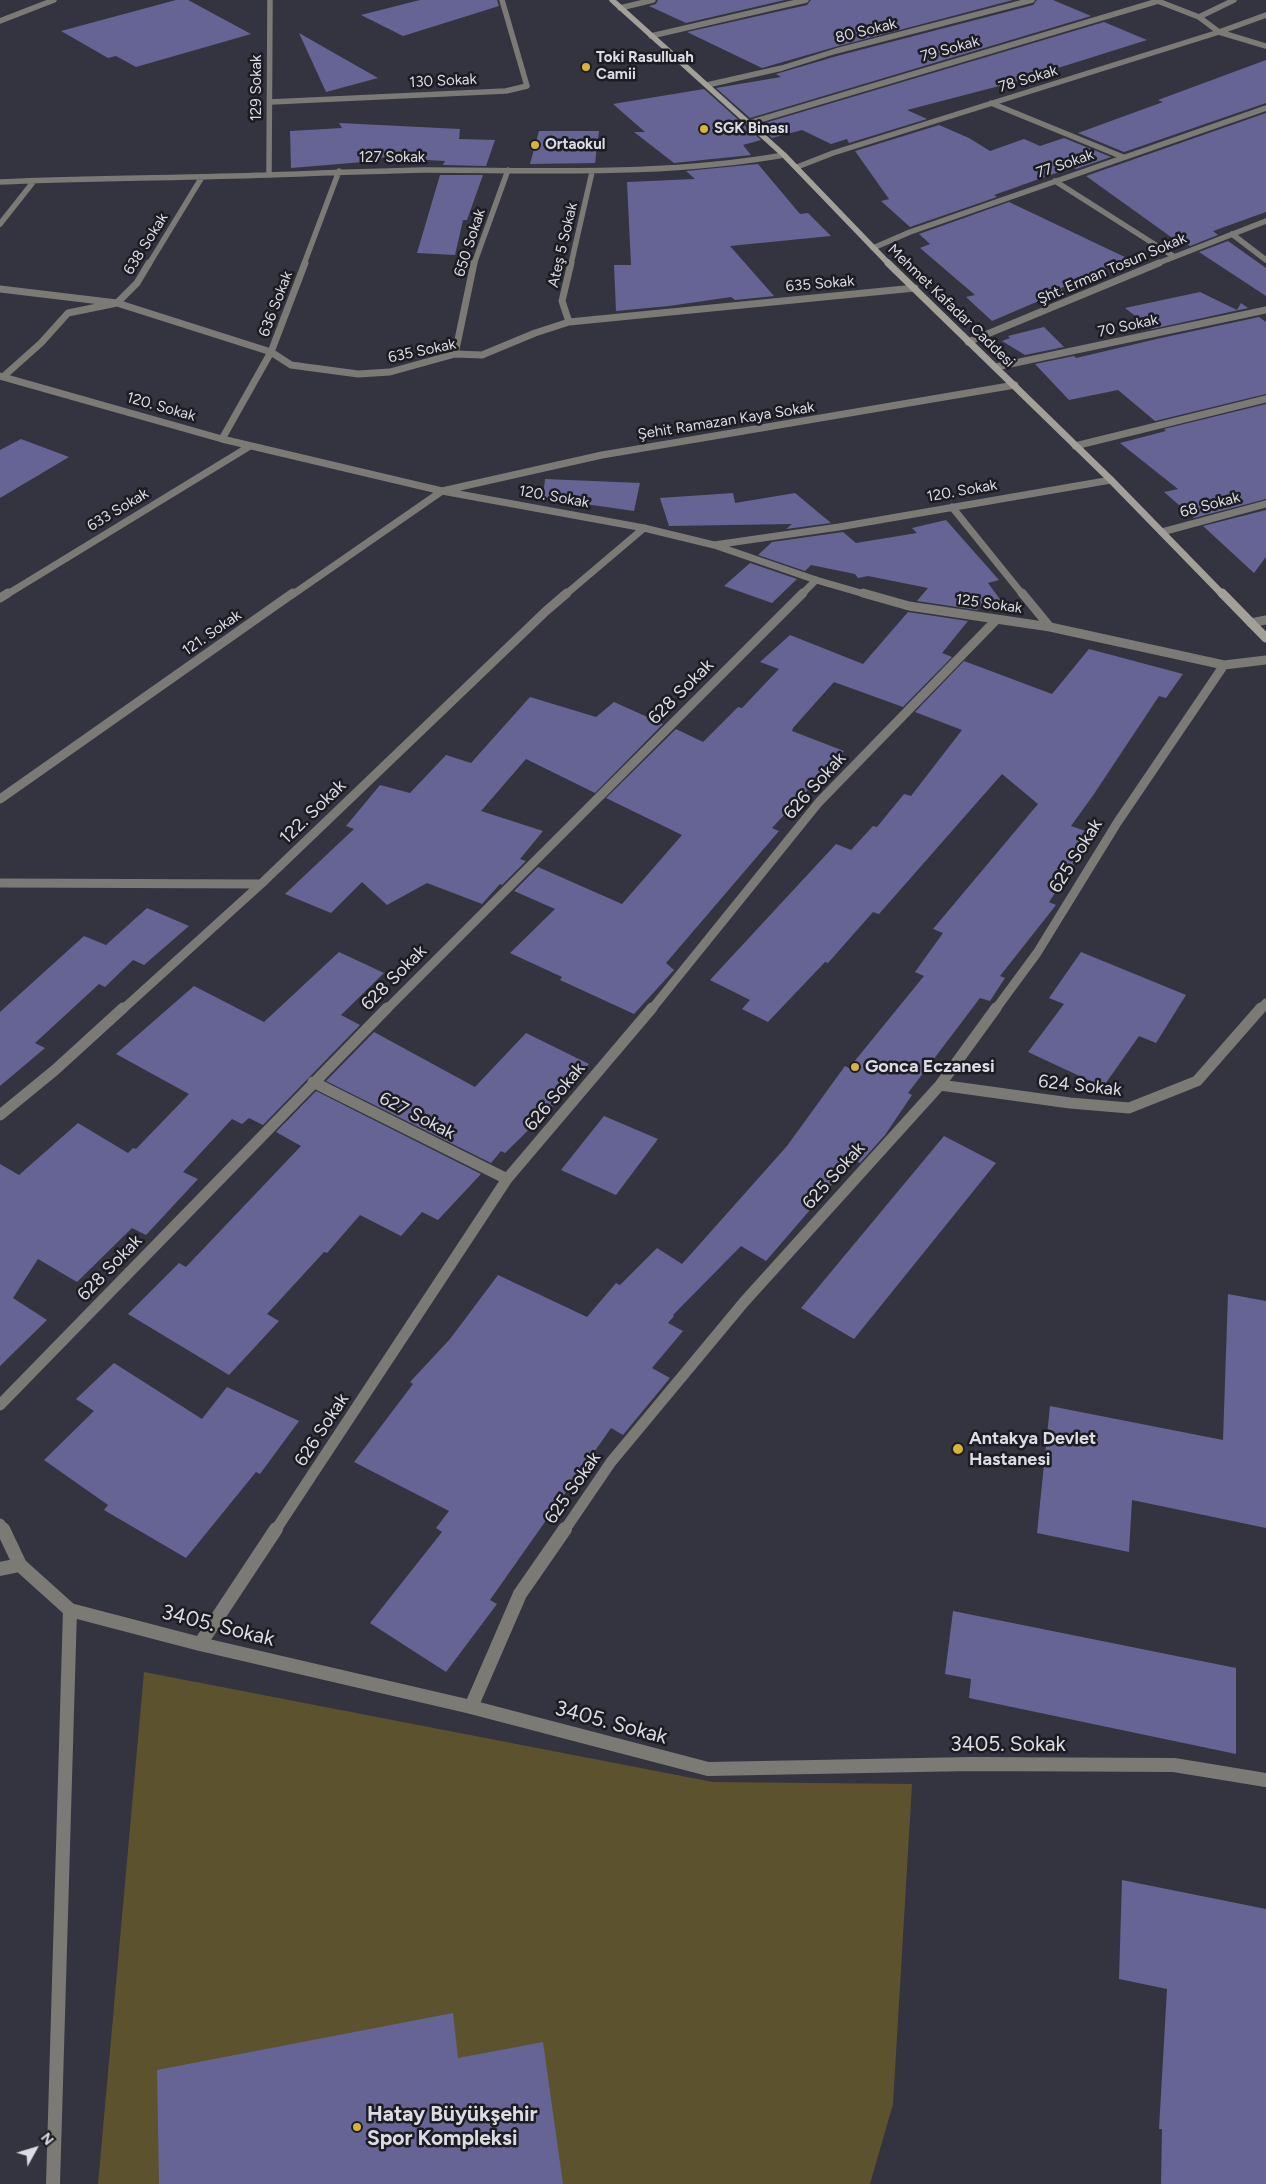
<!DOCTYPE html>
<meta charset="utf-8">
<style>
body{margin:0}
#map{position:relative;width:1266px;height:2184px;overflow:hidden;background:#343440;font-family:Figtree,sans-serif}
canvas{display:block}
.north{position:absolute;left:10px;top:2124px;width:50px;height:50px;-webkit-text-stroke:4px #1c1c22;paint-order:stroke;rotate:51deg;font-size:14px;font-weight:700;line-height:20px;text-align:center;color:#dbdce4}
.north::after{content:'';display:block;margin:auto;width:18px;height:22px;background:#dbdce4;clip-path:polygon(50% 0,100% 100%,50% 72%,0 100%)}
</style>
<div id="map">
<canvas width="1266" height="2184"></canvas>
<div class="north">N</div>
</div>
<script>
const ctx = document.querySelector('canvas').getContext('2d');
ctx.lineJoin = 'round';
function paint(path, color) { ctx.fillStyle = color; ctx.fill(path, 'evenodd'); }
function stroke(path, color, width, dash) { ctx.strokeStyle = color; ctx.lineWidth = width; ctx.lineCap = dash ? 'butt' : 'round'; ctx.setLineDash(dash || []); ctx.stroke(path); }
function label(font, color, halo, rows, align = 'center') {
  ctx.font = font + ' Figtree,sans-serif'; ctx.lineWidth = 5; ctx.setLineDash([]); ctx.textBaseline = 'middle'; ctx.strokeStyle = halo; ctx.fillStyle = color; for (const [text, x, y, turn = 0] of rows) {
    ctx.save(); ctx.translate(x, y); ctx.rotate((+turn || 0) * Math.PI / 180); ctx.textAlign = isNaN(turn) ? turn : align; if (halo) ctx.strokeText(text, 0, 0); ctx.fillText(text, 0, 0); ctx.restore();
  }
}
const green = new Path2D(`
 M144,1672L713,1782L912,1784L893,2104L870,2184H98Z`);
const building = new Path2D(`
 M176,0H188L251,34L136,67L116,56L108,58L61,31Z
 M420,0H497L499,6L403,36L361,15Z
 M658,0H785L686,23L649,6L656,4Z
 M811,0H1013L835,47L762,68L687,32L807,5Z
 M1037,0H1053L1091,16L750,118L716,88L781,77L776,74L837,56L1033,5Z
 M1104,22L1147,40L1007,84L907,110L927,119L849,143L847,139L831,144L802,130L772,138L758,125Z
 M299,33L378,78L326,92Z
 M1266,60V103L1124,152L1078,133L1163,102L1158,100Z
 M704,89L761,140L743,145L751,155L674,163L634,132H645L613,104Z
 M1266,113V212L1213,231L1218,235L1190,246L1182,241L1178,242L1086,176Z
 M339,123L460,129L459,139L495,140L486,166L443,165L445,161L375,157V161L291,168L290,131L342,128Z
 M939,125L969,138L990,151L1024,139L1040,146L1064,138L1111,157L1076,169L1073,167L994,195L997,197L910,227L881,201L889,199L855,151Z
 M539,131H599L595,163L530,164Z
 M758,164L800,214L808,213L831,236L730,246L774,296L735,300L731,297L669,306L616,311L614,265H631L627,182L695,179L686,171Z
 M440,175H483L467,220H463L455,255L417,253Z
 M1009,202L1129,259L1061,288L1062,291L992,321L966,297L975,295L920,248L930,244L919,234Z
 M1228,241L1266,268V296L1199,252Z
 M1200,292L1237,310L1241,303L1248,308L1152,329L1125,308Z
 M1259,317L1266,322V394L1155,421L1118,390L1069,400L1035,364L1074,356L1076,358L1161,338Z
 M1044,327L1064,347L1025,355L1002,341L1010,338L1008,336Z
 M1266,404V499L1194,518L1164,492L1178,489L1120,443L1166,431L1164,429Z
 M21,439L69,457L0,498V450Z
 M545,479L640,483L634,511L543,498Z
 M733,493L735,503L795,493L831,523L786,529L792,524L669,526L660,498Z
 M1266,510V557L1254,573L1203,526Z
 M946,520L999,580L988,583L1002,602L981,605L977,610L917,601L928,588L868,576L858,578L855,574L811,565L805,571L758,555L772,542L843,532L856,543L917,533L912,528Z
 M750,563L797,579L772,603L724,586Z
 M908,612L968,621L942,653L952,657L903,707L834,682L793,728L792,731L844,751L772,828L779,831L666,963L674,970L634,1014L560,980L562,977L510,953L555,909L514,891L538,867L622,904L682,835L606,798L676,729L703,742L738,707L742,708L779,669L760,662L790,635L863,664Z
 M1089,649L1183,674L1166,698L1159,696L1094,794L1071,826L1094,834L1049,902L1056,905L1000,976L1005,978L990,1001L980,998L908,1093L912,1095L885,1135L860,1163L853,1160L766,1261L741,1246L673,1315L674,1316L668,1323L683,1331L652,1368L670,1378L623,1435L611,1428L490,1600L497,1604L446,1672L370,1623L442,1532L436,1528L449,1511L354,1462L413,1384L410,1382L450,1339L498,1275L587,1317L616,1283L620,1285L657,1248L682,1264L787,1146L845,1066L849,1068L924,976L915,972L943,933L933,929L1038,804L1002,774L879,914L873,912L828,963L825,962L768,1022L742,1009L750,1000L710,980L836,844L851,850L873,826L877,827L904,794L911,796L962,730L915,712L964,661L1052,694Z
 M530,697L596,717L614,702L663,724L595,793L526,759L481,811L543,831L520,859L526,861L502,885L500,884L482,904L427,883L387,905L362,882L331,913L285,894L354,829L346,826L380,785L410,793L446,755L471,763Z
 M147,908L189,926L144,965L133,960L105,987L99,984L35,1043L45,1048L0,1086V1012L84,936L106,945Z
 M339,952L384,973L341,1015L360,1025L263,1125L249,1118L242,1124L232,1119L183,1172L198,1179L146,1235L132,1228L77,1282L38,1259L13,1298L47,1320L0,1366V1164L19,1175L78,1123L128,1153L133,1148L136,1149L189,1094L116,1054L194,986L264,1022Z
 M1081,952L1186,995L1156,1043L1139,1036L1103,1087L1028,1052L1064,1004L1049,998Z
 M374,1032L475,1087L526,1033L589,1064L560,1096L562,1097L505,1153L501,1151L491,1163L326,1081Z
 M316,1091L481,1174L438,1220L422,1212L401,1236L360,1215L327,1253L324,1252L267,1314L279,1321L229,1375L128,1314L179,1263L186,1267L301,1146L276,1132Z
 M604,1116L658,1139L616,1195L561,1170Z
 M944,1136L996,1163L854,1339L801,1308Z
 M1228,1294L1266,1301V1528L1132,1500L1129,1552L1037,1533L1050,1406L1223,1440Z
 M114,1363L202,1419L227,1387L299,1421L260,1474L256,1472L186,1558L104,1510L108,1505L44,1460L94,1411L76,1399Z
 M953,1611L1236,1668V1754L969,1698L971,1679L945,1674Z
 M1122,1880L1266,1909V2184H1161L1162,2129H1159L1167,1989L1119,1979Z
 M453,2013L458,2058L543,2042L563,2184H159L157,2070Z`);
const streetFar4 = new Path2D(`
 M1155,0L1199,17L1219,32L1266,46
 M620,8L653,0
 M1199,17L1234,0
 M0,21L54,0
 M651,36L806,0
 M707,85L782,68L836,51L1032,0
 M270,102L506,91L527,86L502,0
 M991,103L1123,157
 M749,123L1158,1
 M797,167L833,153L1219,32L1266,15
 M269,175L270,0
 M1055,181L1173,256
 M0,182C89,178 179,178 268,175C321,173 373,171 426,170C546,170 665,176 784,155
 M0,224L34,181
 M1232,234L1266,260
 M873,248L910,232L1266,108
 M149,264L202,177
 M304,264L339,171
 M474,264L508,170
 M571,264L592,172
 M1156,264L1266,221`);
const streetFar3 = new Path2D(`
 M0,289L117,303L271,352L291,365L358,374L390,372L455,354L482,355L535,333L569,322L915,288
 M569,322L562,301L571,263
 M968,342L1159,263
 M455,354L474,263
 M996,367L1266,310
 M0,376L222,439L442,491L644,528L714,545L839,527L1111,480
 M4,376L41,343L68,313L117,303L137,283L149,263
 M222,439L271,352L305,263
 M1075,446L1266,399
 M952,507L1023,595
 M1162,532L1266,504
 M717,546L816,580L868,595
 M6,595L250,446
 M292,595L442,491L602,455L1015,385
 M565,595L644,528
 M801,595L816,580`);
const streetFar2 = new Path2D(`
 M863,593L909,606L1050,627L1224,665L1266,660
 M1022,593L1050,627
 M0,598L8,593
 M1251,623L1266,620
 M0,799L293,593
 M0,883L261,884
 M122,1010L261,884L546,611L567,593
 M386,1010L803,593
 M651,1010L819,802L997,619
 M995,1010L1037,953L1117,823L1224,665
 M1260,1010L1266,1003`);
const streetFar1 = new Path2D(`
 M313,1082L507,1179
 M940,1085L1070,1103L1129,1108L1197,1081L1261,1008
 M0,1115L55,1070L123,1008
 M0,1405L387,1008
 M0,1524L3,1531
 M275,1531L507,1179L652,1008
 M564,1531L611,1462L744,1302L940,1085L996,1008`);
const street = new Path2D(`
 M3,1529L20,1565L70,1610L200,1644L471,1707L708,1769L971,1764L1174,1765L1266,1780
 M0,1569L20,1565
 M200,1644L276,1529
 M471,1707L520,1594L565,1529
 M53,2184L70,1610`);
const secondaryFar2 = new Path2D(`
 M612,0L784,155L889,264`);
const secondaryFar1 = new Path2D(`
 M888,263L1111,480L1223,595`);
const secondary = new Path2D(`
 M1222,593L1266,638`);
const markers = [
 [586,67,5,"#d7b434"],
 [704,129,5,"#d7b434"],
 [535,145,5,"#d7b434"],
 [855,1067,5,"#d7b434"],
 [958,1449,6,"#d7b434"],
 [357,2127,5,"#d7b434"]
];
const farStreetnames = [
 ["80 Sokak",866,31,-14],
 ["79 Sokak",950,49,-16],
 ["78 Sokak",1028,79,-17],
 ["130 Sokak",443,81,-3],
 ["129 Sokak",257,88,-90],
 ["127 Sokak",392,158],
 ["77 Sokak",1065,164,-19],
 ["650 Sokak",470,243,-72],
 ["638 Sokak",146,244,-58],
 ["Ateş 5 Sokak",563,245,-77],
 ["Şht. Erman Tosun Sokak",1112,269,-23],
 ["635 Sokak",820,284,-5],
 ["636 Sokak",276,304,-69],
 ["Mehmet Kafadar Caddesi",951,306,44],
 ["70 Sokak",1128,326,-12],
 ["635 Sokak",422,351,-12],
 ["120. Sokak",161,407,16],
 ["Şehit Ramazan Kaya Sokak",726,421,-9],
 ["120. Sokak",962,491,-10],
 ["120. Sokak",554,497,10],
 ["68 Sokak",1210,505,-15],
 ["633 Sokak",118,510,-31],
 ["125 Sokak",989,604,8],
 ["121. Sokak",212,633,-35]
];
const farPoinames = [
 ["Toki Rasulluah",596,58],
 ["Camii",596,75],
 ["SGK Binası",714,129],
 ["Ortaokul",545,145]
];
const streetNames = [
 ["628 Sokak",681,692,-45],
 ["626 Sokak",815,786,-48],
 ["122. Sokak",313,812,-44],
 ["625 Sokak",1076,856,-58],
 ["628 Sokak",394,978,-45],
 ["624 Sokak",1080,1086,6],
 ["626 Sokak",555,1097,-50],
 ["627 Sokak",417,1116,27],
 ["625 Sokak",834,1176,-48],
 ["628 Sokak",110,1268,-46],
 ["626 Sokak",322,1430,-57],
 ["625 Sokak",573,1488,-55]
];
const poiNames = [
 ["Gonca Eczanesi",865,1067],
 ["Antakya Devlet",969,1439],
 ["Hastanesi",969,1460]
];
const nearStreetnames = [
 ["3405. Sokak",218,1626,14],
 ["3405. Sokak",611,1723,15],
 ["3405. Sokak",1008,1745]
];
const nearPoinames = [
 ["Hatay Büyükşehir",367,2115],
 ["Spor Kompleksi",367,2139]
];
paint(green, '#5d522e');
paint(building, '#656494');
stroke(streetFar4, '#7c7a74', 5.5);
stroke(streetFar3, '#7c7a74', 7);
stroke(streetFar2, '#7c7a74', 9);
stroke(streetFar1, '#7c7a74', 11);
stroke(street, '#7c7a74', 14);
stroke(secondaryFar2, '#a3a097', 5.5);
stroke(secondaryFar1, '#a3a097', 7);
stroke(secondary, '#a3a097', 9);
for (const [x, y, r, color] of markers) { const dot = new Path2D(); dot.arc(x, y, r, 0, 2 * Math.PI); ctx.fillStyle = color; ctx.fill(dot); stroke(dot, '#1c1c22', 2); }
label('15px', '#dbdce4', '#1c1c22', farStreetnames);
label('bold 15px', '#dbdce4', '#1c1c22', farPoinames, 'left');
label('18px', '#dbdce4', '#1c1c22', streetNames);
label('bold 18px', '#dbdce4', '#1c1c22', poiNames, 'left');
label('21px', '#dbdce4', '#1c1c22', nearStreetnames);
label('bold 21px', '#dbdce4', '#1c1c22', nearPoinames, 'left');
</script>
